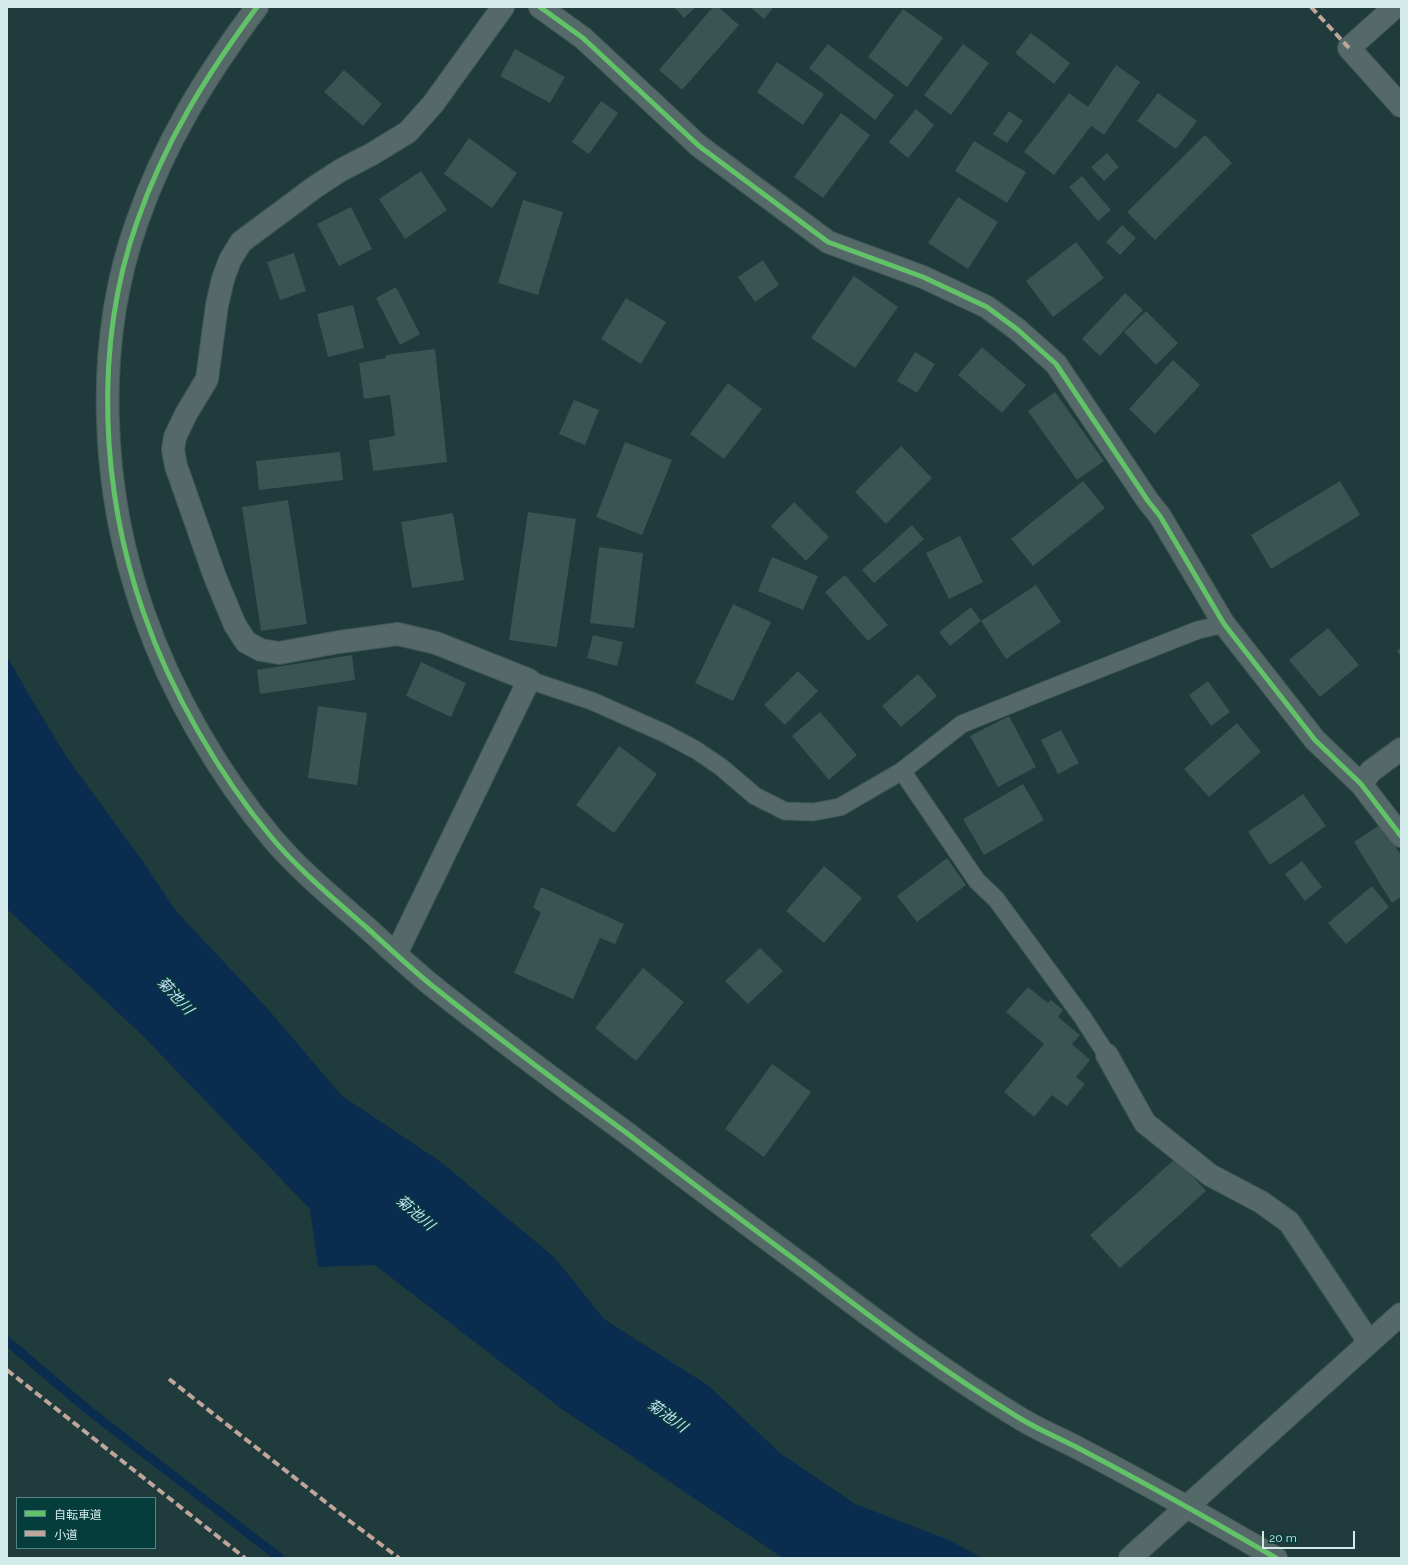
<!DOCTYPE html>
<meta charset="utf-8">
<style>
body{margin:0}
#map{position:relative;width:1408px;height:1565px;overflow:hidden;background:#203b3b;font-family:Raleway,"Noto Sans JP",sans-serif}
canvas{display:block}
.frame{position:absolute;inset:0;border:8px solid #d2ebea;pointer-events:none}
.legend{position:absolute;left:16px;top:1497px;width:140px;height:52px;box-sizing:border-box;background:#053d3c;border:1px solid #578382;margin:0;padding:5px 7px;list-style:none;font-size:12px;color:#d2ebea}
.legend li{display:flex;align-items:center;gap:8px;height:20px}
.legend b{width:20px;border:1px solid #578382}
.scale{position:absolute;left:1262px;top:1531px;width:93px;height:18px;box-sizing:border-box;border:2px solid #d2ebea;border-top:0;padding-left:5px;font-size:12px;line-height:14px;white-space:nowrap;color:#d2ebea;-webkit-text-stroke:3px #053d3c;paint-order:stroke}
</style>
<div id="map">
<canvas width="1408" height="1565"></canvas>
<div class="frame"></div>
<ul class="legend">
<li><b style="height:5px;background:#61c268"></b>自転車道</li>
<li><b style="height:5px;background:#c0a59a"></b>小道</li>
</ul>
<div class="scale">20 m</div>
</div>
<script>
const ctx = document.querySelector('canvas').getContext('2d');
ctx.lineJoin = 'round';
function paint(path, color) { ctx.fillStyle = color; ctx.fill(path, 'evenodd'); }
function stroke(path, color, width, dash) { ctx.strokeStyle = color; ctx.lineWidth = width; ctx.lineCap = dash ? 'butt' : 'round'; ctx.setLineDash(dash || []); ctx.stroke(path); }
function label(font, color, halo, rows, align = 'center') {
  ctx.font = font + ' Raleway,"Noto Sans JP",sans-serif'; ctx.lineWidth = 3; ctx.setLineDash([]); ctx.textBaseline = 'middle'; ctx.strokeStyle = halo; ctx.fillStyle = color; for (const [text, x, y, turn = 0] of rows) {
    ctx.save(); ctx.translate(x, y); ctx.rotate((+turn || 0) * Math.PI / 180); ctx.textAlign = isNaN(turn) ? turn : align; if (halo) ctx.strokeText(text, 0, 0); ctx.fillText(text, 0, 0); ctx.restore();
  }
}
const water = new Path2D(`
 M7,656L33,702L68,759L144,863L176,911L268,1009L341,1095L441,1162L555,1258L604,1319L709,1386L780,1453L855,1504L949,1540L982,1558H783L563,1410L375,1265L318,1267L310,1209L141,1034L7,909Z`);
const stream = new Path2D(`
 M7,1341L87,1409L280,1558`);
const building = new Path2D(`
 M674,7H696L684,18Z
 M713,7H718L739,25L682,90L659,70Z
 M750,7H774L764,19Z
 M903,9L943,38L907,87L868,57Z
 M1031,33L1070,63L1054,84L1015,53Z
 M828,44L894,95L875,120L809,68Z
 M963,44L989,63L951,115L924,95Z
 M515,49L565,77L550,103L500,76Z
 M777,62L824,94L803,125L757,92Z
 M1116,65L1140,82L1104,135L1091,126L1054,175L1024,152L1069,93L1088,107Z
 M344,70L382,104L363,126L324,92Z
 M1158,93L1197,121L1176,149L1137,121Z
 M601,101L618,113L589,154L572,142Z
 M916,109L934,125L908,158L889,142Z
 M1009,111L1023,121L1007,143L993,134Z
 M841,113L870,135L823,198L794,177Z
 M1205,135L1232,163L1155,240L1127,212Z
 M469,138L517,173L492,208L444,174Z
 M974,141L1026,172L1007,203L955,171Z
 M1107,153L1119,167L1104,181L1091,167Z
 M421,171L447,210L405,239L379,199Z
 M1082,176L1111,210L1098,221L1069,187Z
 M958,197L998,222L968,269L928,243Z
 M523,200L563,212L538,295L498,283Z
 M351,207L372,249L339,266L317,224Z
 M1122,225L1136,238L1120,255L1106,242Z
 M1076,242L1104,278L1053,317L1026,281Z
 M294,253L306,291L280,300L267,262Z
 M763,260L779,285L755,302L738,277Z
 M854,276L898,307L855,368L811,338Z
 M396,287L420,334L400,345L376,298Z
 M1125,293L1143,310L1100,356L1082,339Z
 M626,298L666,322L641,364L601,339Z
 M353,305L364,348L328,357L317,314Z
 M1146,311L1178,343L1156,365L1124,332Z
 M982,347L1026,385L1002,413L958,375Z
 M435,349L447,462L373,471L369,440L395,436L390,395L364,399L359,363L386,358V355Z
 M915,352L935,364L917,393L897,381Z
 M1173,360L1200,385L1155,434L1129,409Z
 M728,383L762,409L724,459L690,434Z
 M1055,392L1104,461L1077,480L1028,411Z
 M574,400L599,410L585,445L559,434Z
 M625,442L672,460L642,535L596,517Z
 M901,446L932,478L886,524L855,492Z
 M340,452L343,480L259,490L256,461Z
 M1083,481L1105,508L1033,566L1011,539Z
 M1340,481L1360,515L1271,569L1251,535Z
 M288,500L307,624L261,631L242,507Z
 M794,502L829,537L806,561L771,526Z
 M528,512L576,519L557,647L509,640Z
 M453,513L464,580L412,588L401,522Z
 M912,525L924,539L874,583L862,570Z
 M960,536L983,582L949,599L926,553Z
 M599,547L643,553L634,628L590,623Z
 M772,557L818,576L803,610L758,591Z
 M845,575L888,625L868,641L825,592Z
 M1036,585L1061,622L1006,659L981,621Z
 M733,604L771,622L733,701L695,683Z
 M971,607L981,621L950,646L939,632Z
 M1328,628L1359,665L1320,697L1289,660Z
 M593,635L623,642L617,666L587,658Z
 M1401,647V657L1397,651Z
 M352,655L355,680L260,694L257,670Z
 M421,662L466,683L451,717L406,696Z
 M798,671L818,691L785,725L764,705Z
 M918,674L937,696L901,727L882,706Z
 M1208,681L1230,712L1211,726L1189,695Z
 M318,706L367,713L357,785L308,778Z
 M820,712L857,755L829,780L792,736Z
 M1009,716L1036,767L998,787L970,736Z
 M1237,723L1261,752L1209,797L1184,769Z
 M1061,730L1079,763L1058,774L1041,740Z
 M619,746L657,774L614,833L576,805Z
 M1023,784L1044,820L984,855L963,819Z
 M1303,794L1326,826L1270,865L1248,832Z
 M1381,824L1401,855V897L1392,903L1354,842Z
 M947,858L966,885L917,922L897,896Z
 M1302,861L1322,887L1305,901L1285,874Z
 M824,866L862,898L824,943L786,911Z
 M1372,886L1389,907L1346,944L1328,923Z
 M541,887L624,924L615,944L600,938L573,999L514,973L541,912L533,908Z
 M760,948L783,971L748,1004L725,981Z
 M643,968L684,1002L636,1061L595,1028Z
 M1028,987L1048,1003L1051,1000L1063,1010L1058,1017L1080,1035L1072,1044L1090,1060L1076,1077L1085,1084L1067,1106L1052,1095L1034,1117L1004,1092L1044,1044L1006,1012Z
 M772,1064L811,1092L764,1157L725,1129Z
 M1176,1158L1206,1191L1120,1268L1090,1235Z`);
const service = new Path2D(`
 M529,680L592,701L664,733L696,750L721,767L755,796L785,811L813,812L840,807L902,771L962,724L1046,690L1198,630L1224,624
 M902,771L977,881L996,899L1083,1018L1107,1055`);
const minor = new Path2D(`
 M257,7C207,74 164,143 137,222C93,346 101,492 144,614C171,692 219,775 272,838C299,870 334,899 366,927C387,946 408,966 430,984C495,1036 561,1085 628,1134C688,1180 748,1225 809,1270C877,1322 947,1374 1021,1419C1039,1430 1059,1438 1078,1448C1145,1483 1211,1520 1276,1558
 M540,7L583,38L699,146L828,242L923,277L987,307L1018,330L1056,364L1148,501L1160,516L1224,624L1315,740L1361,784L1401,836
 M1395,7L1349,48L1401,106
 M1361,784L1371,771L1401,749
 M396,954L529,680L436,643L398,634L339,642L279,653L261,650L246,642L235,625L215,577L176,466L173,450L175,437L186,414L207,379L217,305L223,279L230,260L241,242L315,187L341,170L372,154L408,132L433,104L503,7
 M1107,1055L1145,1123L1210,1175L1261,1202L1289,1222L1369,1342`);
const tertiary = new Path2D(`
 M1130,1558L1401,1314`);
const quiet = new Path2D(`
 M1311,7L1349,48
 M7,1370L245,1558
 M169,1379L351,1522L399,1558`);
const cycleway = new Path2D(`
 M257,7C207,74 164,143 137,222C93,346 101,492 144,614C171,692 219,775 272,838C299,870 334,899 366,927C387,946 408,966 430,984C495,1036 561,1085 628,1134C688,1180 748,1225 809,1270C877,1322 947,1374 1021,1419C1039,1430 1059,1438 1078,1448C1145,1483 1211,1520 1276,1558
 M540,7L583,38L699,146L828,242L923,277L987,307L1018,330L1056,364L1148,501L1160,516L1224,624L1315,740L1361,784L1401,836`);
const waterNames = [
 ["菊池川",175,996,47],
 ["菊池川",415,1213,41],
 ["菊池川",667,1416,36]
];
paint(water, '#0a2c4f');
stroke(stream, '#0a2c4f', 9);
paint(building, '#3a5353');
stroke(service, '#415656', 19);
stroke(minor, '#415656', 24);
stroke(tertiary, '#415656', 24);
stroke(service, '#566969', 17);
stroke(minor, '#566969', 22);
stroke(tertiary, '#566969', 22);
stroke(quiet, '#c0a59a', 4, [8, 4]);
stroke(cycleway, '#61c268', 5);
label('italic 15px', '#c7ddf8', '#053d3c', waterNames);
</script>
